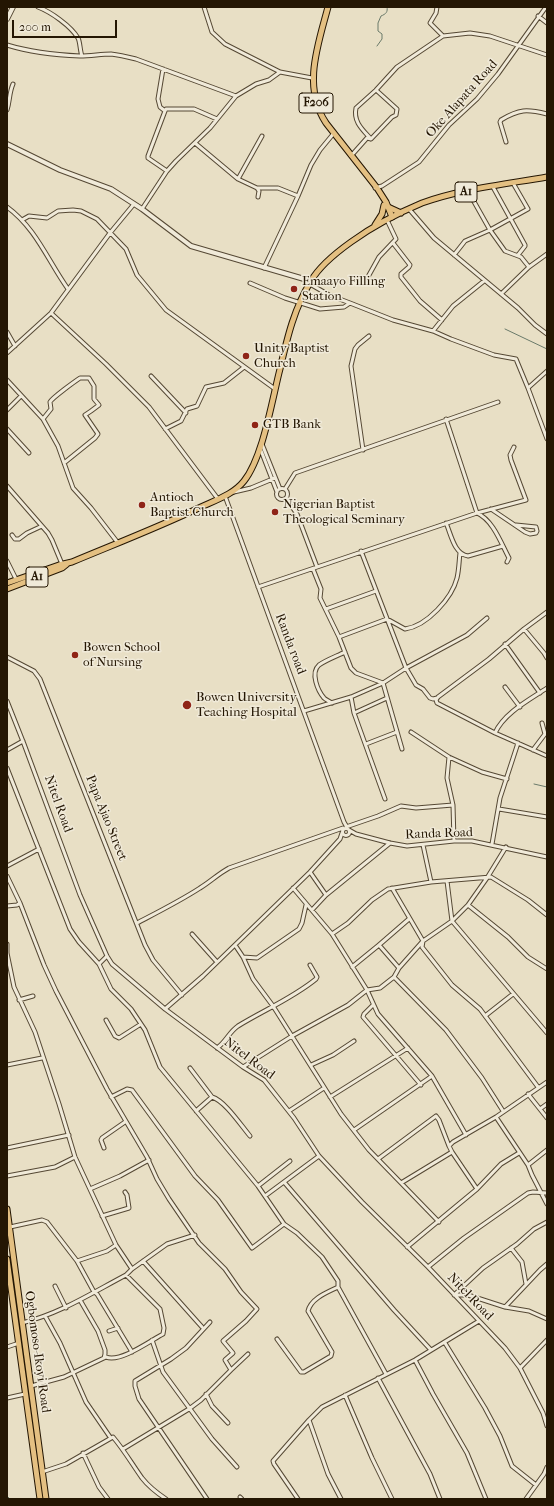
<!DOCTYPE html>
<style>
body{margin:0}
#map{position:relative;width:554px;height:1506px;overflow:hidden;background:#e8dfc5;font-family:"IM FELL French Canon",serif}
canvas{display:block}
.frame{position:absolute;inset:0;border:8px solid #241603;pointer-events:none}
.scale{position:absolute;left:12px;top:20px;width:105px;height:18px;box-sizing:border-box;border:2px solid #241603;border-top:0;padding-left:5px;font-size:12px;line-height:14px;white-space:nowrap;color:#241603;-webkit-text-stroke:3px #f0ead9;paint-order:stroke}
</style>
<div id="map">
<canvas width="554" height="1506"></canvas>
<div class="frame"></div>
<div class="scale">200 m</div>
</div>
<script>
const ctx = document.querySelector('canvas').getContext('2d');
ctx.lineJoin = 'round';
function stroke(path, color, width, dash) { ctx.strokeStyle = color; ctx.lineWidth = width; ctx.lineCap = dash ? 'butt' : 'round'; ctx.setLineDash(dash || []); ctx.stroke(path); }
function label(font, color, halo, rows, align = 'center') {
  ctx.font = font + ' "IM FELL French Canon",serif'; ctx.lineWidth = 3; ctx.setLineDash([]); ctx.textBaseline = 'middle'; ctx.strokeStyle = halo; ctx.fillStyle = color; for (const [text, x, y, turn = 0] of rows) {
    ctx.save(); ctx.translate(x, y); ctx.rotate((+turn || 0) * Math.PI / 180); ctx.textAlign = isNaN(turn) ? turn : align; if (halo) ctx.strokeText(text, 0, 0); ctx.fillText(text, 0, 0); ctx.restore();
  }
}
const stream = new Path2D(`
 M377,46L382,39V34L378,31V23L381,16C386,14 388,12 387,7
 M505,329L547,349
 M534,784L547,787
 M7,1496L10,1499`);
const minor = new Path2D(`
 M38,7C51,12 71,26 78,38C80,41 80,51 82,56
 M204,7L212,32L225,44L280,72L312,78
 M437,7L436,13L430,23L443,36
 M538,16L547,23
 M7,45C30,52 56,55 80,56C91,56 101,54 111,54C120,55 128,57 136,59L236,96
 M163,69L158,99L160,107L165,111
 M7,110C10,101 9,93 13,84
 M165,111L148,156V158L167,171
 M165,111L166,109H194L217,119
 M371,139C363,130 353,122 356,108L376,90
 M506,142L500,122L501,120C519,109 527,109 547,114
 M195,143L238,179L257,188L259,191L258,197
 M351,156L367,138L371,139L392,117L396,115L397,109L376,90L397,67L443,36L470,33L490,36L547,55
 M238,179L262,136
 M493,187L525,245V246L518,255
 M257,188H278L298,196
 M375,188L382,186L419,162L449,125L477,99L498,74L546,7
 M468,191L490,230L505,251L521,257L529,267
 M7,207C36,228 48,261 68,289
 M142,209L167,171L176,161L210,128L236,96L256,84L269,80L280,72
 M409,209L434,238L518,308L535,325L547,334
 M22,220L29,216L47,218L58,211L73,210L81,211L97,219L126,249L137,275L166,310L275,389
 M393,243L410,265L409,267L401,274V277L420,301L442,320
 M454,255L465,241L490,230L528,209L513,183
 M264,268L298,196L311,165L320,150L334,133
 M369,275L379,257L396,239L387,220
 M250,283L285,298L320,309L344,307L350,303L393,320L433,331L451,339L494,355L516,359L528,388
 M310,284L329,295L350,303
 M501,294L529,267L547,254
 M51,313L106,364L149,407L218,499
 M433,331L453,306L484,281
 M7,332L15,346
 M7,353L51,313L110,233L134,204
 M547,371L528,388L547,439
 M151,376L186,413
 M7,380L43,419L58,446L73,488L91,508L118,543
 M7,410L21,396
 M43,419L51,409L50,402C52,398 74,382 80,378H89L94,386V399L99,405L91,411L85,415L98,434L95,438L64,463
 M446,419L477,513C493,520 501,543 509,558L507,562
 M7,429L29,453
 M165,429L181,421L187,409L197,406L206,387L224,383L243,368
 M262,444L280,489
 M260,448L277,492
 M363,450L351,366L355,349L358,345L369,336
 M7,486L48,533L52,540L62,564
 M276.5 494a5.5 5.5 0 1 1 11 0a5.5 5.5 0 1 1-11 0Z
 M285,489L295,473L498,402
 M234,492L251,488L275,478
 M225,496L344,822L348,829
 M286,498L297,514L317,567
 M491,509L525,532L530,534L536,533L537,531L536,527L516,525
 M446,523C451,534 454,554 468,556L503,546
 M12,535L15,539H19L27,533L42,526
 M361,551L406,668L416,685L423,689L430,698L433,699L437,698
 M7,561L16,579
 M313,569L321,589L320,598L339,637L351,668L356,673L383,683L402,749
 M258,587L477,513L526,500L511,460L510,455L514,447
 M326,609L376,591
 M524,629L544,653L547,658
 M339,637L387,619L405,629C427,626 452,598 457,578C459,570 459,561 460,553
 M505,644L540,693
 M7,657L34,671L40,679L145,945L153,960L182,995
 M505,687L520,707
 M547,688C529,700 504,713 495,733L547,756
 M351,697L354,713L385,799
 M7,701L24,744L80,895L107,956L112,964L165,1009L243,1067L264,1080L294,1118L319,1156L362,1202L428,1267L505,1348L520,1368L543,1413L547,1426
 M332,703C329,701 326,700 324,698C318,691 310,673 319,665C326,660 337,656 345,652
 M304,711L351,697L383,683L406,668L467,635L487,618
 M354,713L387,698
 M411,732L449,757L482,772L507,779
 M495,733L437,703L436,700L438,697L489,659L524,629L547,612
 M366,744L397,732
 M7,750L23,741
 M533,750L545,734L542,723
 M449,757L447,778L453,805L454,841
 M7,768L70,929L79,942L99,964L107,956
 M499,809L547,817
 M346,827L378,816L401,806L416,808L453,805
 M342.5 832a3.5 3.5 0 1 1 7 0a3.5 3.5 0 1 1-7 0Z
 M349,830L356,834L390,843L407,846L454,841H472L547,857
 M492,844L500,798L518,743
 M423,845L431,882
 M7,866L39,849
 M310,872L326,895
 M7,876L20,903L44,965L56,991L107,1089L147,1157L157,1179L169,1199L199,1243L225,1269L241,1292L257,1309L246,1321L223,1341L233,1353L225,1360L231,1370L201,1400L189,1409L123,1449
 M447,881L452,921L547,1033
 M293,888L332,934L367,990L378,1014L432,1076L466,1135
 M392,888L423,941L422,947L452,985L480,1009L538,1087
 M468,905L508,937L528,957L547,969
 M7,906L17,905L20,903
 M312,910L326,895L390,843
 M137,923C158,912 180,901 200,888C210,882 218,874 229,868L343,828
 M192,934L217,962
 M332,934L348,923L372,900L388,889L431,882L491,877L528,900L547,915
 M7,944V953L14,987L35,1032L59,1104L75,1157L116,1245L132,1269
 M235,945L243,957L253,979L273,1006L341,1114L369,1150L439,1222
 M379,945L409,919
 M243,957L257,958L299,929L302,923L306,905
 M99,964L111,989L131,1009L145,1030L160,1067L258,1186L284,1224L297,1233L322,1257L338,1281V1287L386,1374
 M352,967L379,945L399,968
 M394,977L446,1030L482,1078L503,1111
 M19,1000L33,996
 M373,1005L364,1014L363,1017L421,1085
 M165,1009L203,976L310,872L340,839L342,833
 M485,1016L513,994
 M106,1020L115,1036L119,1038L141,1024
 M217,1048C226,1042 229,1032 238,1026C264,1010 293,998 316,979L317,977L310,965
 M7,1065L42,1058
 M311,1065L333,1055L354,1041
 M243,1067L292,1036L348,1005L367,990L380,988L394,977L399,968L423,941L452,921L468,905L487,878L506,847
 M190,1068L212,1097C225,1101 240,1124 250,1136
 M528,1094L547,1118
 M111,1097L127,1089L132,1090L195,1176L218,1200L252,1248L284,1224
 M330,1097L408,1048
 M540,1109L547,1104
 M196,1111L212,1097
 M289,1111L324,1088
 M496,1117L528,1165L532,1175L547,1204
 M354,1130L432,1076
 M7,1148L69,1135
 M104,1148L101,1140L102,1138L125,1122
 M452,1152L477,1189
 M378,1159L436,1116L439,1120L449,1146
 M528,1165L547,1150
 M7,1176L55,1167L75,1157
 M284,1182L394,1310L431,1350
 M401,1183L452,1152L449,1146L453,1142L496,1117L547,1082
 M258,1186L290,1161
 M90,1189L120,1176L149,1160
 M265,1196L319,1156
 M102,1216L129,1208L127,1195L125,1192
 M10,1227L42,1220L47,1222L77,1261L94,1292L97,1294L132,1352
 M407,1247L477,1189L501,1164L519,1153
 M511,1248L522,1262L526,1284
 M77,1261L107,1251L116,1245
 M143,1261L202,1327
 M428,1267L464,1238L528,1193L533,1192L547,1193
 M55,1286L66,1308
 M454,1295L483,1268L517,1244L534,1229L547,1222
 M455,1295H468L505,1307L529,1311L547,1319
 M80,1300L98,1331L105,1350V1354L104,1358
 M505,1307L540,1270L547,1264
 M45,1316L60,1343L86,1402L110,1437
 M22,1323C61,1313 90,1294 126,1275L132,1269L167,1244L195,1235
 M109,1331L118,1328
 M277,1339L301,1372H304L331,1356L332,1352L308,1311C311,1298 328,1292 338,1287
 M152,1340L163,1372L212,1439L237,1467
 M445,1343L485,1408L500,1436L512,1466L536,1485
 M7,1347L19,1343
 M415,1360L433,1394L467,1453L486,1499
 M520,1368L547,1340
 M231,1370L248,1354
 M378,1378L430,1474L440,1499
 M31,1386L64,1377L106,1357C120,1363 150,1341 163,1334L164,1328L160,1309L126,1275
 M206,1394L212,1406L228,1423
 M345,1395L372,1458L392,1499
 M7,1398L25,1394
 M309,1420L328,1474L341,1499
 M83,1453L99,1487L108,1499
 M42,1472L66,1464L113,1437C124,1450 132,1464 142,1478C149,1487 157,1493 166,1499
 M240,1497L242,1499
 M207,1499L139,1399L135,1386V1381L171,1359L186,1348L210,1322
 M298,1499L274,1464L273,1461L309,1420L322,1407L415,1360L479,1321
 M526,1499L544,1474L547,1467`);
const tertiary = new Path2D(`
 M7,19L13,7
 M7,144L60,170L111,189L142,209L191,246L311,281`);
const primary = new Path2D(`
 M328,7C318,45 302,87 326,123L377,188L386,202L392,217
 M7,1209L46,1499
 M7,1259L40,1499`);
const trunk = new Path2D(`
 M388,207L401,213
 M375,225L382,214L384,205
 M7,583L59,565L72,562C115,544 159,527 201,507C216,500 234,494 244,481C263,457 272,400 280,369C287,339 294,308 311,281C320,265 337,252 351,242C373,226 398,213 422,203C460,189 507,184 547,177
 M7,589L62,568L67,564`);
const markers = [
 [294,289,4,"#8f2418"],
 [246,356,4,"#8f2418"],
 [255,425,4,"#8f2418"],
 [142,505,4,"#8f2418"],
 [275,512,4,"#8f2418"],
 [75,655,4,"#8f2418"],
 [187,705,5,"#8f2418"]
];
const shields = [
 [316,103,34],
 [466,192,22],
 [37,577,22]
];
const shieldNames = [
 ["F206",316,103],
 ["A1",466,192],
 ["A1",37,577]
];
const streetNames = [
 ["Oke Alapata Road",462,99,-48],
 ["Randa road",290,644,69],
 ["Nitel Road",58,804,70],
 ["Papa Ajao Street",106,818,68],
 ["Randa Road",439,834,-2],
 ["Nitel Road",249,1059,37],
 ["Nitel Road",470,1297,46],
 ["Ogbomoso-Ikoyi Road",37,1352,82]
];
const poiNames = [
 ["Emaayo Filling",302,282],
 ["Station",302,297],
 ["Unity Baptist",254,349],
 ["Church",254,364],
 ["GTB Bank",263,425],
 ["Antioch",150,498],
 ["Baptist Church",150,513],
 ["Nigerian Baptist",283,505],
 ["Theological Seminary",283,520],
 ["Bowen School",83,648],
 ["of Nursing",83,663],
 ["Bowen University",196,698],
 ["Teaching Hospital",196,713]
];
stroke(stream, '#6a7a6a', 1);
stroke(minor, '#554834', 5);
stroke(tertiary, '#554834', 6);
stroke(primary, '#241603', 7);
stroke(trunk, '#241603', 7);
stroke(minor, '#f0ead9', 3);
stroke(tertiary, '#f0ead9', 4);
stroke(primary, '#e4c082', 5);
stroke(trunk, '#e4c082', 5);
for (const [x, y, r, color] of markers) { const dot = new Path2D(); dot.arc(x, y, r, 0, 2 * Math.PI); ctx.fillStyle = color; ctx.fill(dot); stroke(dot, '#f0ead9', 1.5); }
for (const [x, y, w] of shields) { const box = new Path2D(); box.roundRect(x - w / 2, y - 10, w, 20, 3); ctx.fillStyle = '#f0ead9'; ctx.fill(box); stroke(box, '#241603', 1); }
label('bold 12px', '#241603', null, shieldNames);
label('13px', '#241603', '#f0ead9', streetNames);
label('13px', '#241603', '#f0ead9', poiNames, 'left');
</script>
